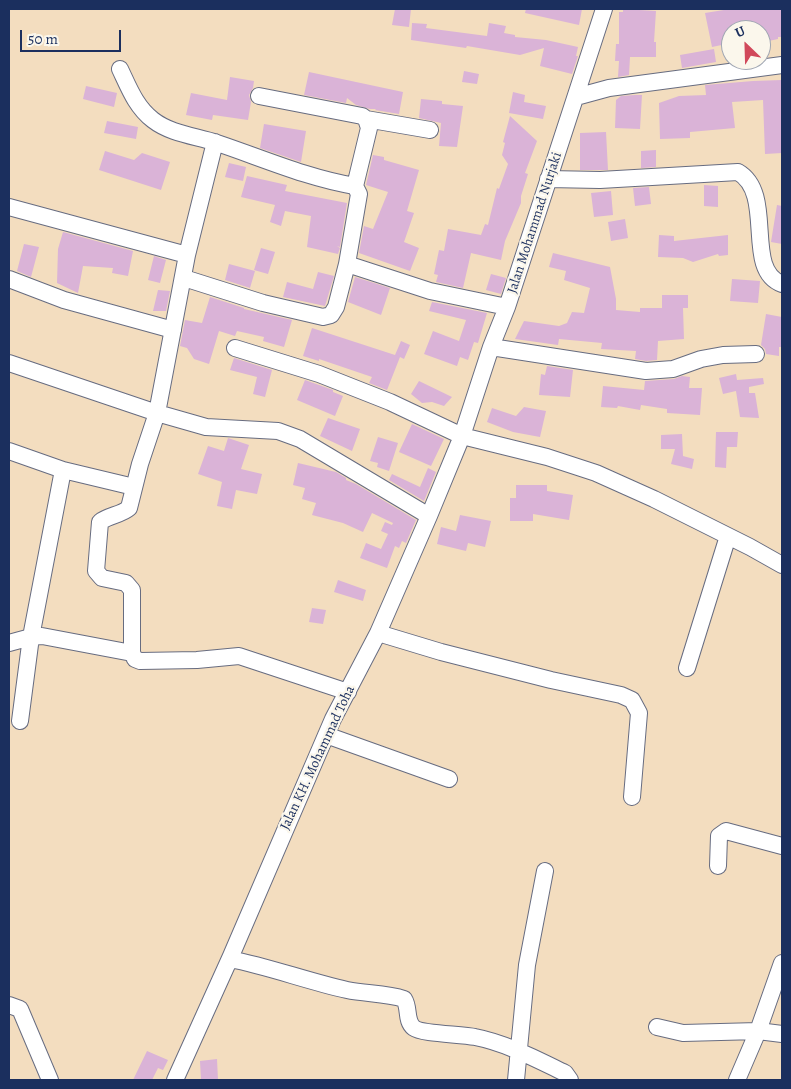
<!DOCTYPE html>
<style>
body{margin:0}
#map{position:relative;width:791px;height:1089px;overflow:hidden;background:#f3ddbf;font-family:Alegreya,serif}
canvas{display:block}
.frame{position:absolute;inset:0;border:10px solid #1b2f5e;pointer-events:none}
.north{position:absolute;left:721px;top:20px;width:50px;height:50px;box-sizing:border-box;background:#fbf7ec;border:1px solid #a1a7b3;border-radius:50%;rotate:336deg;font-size:14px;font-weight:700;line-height:20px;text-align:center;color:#1b2f5e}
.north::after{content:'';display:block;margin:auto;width:18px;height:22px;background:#d1495b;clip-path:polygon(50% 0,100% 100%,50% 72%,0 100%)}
.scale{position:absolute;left:20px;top:30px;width:101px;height:22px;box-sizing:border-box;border:2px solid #1b2f5e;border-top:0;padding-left:6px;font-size:15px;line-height:18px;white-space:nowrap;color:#1b2f5e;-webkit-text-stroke:4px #fbf7ec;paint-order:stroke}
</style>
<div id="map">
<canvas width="791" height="1089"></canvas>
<div class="frame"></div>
<div class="north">U</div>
<div class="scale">50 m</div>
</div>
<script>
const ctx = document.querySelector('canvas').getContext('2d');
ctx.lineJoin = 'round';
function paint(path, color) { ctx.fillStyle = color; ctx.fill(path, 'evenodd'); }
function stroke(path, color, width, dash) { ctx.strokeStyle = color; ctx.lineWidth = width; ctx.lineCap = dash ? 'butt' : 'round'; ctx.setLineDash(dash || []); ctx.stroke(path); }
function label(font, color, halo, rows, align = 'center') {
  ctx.font = font + ' Alegreya,serif'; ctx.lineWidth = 4.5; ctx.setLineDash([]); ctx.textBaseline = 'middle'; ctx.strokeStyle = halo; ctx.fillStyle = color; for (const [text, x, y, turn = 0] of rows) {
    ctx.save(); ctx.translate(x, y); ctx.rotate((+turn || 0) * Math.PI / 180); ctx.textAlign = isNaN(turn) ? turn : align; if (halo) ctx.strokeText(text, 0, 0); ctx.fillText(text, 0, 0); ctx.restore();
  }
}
const building = new Path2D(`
 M395,9H411L409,27L392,25Z
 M526,9H582L579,25L525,13Z
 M623,9L656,11L654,42H656V57H630L629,75L618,77L619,61H615L616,44H619V12H623Z
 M730,9H782V37H778V39L764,42L762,30H731V43L712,47L705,13Z
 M412,23L427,24L426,28L487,36L489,23L506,26L504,33L515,35V37L546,40L578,47L576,56H578L572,74L540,66L544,48L520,55L467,46L466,48L411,40Z
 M714,49L716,62L682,68L680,55Z
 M464,71L479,74L477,84L462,82Z
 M309,72L403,92L399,114L375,110L376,109H370L356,105L347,98L346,103L304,95Z
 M230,77L254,81L253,88L249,95L251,102L248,120L213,115L212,120L186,115L191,93L227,100Z
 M782,80V153L765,154L763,100L732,102L735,128L690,132V138L660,139L659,103L679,96L706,95L705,85L753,81Z
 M86,86L117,93L114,107L83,99Z
 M513,92L525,95L524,102L546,106L543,119L509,113Z
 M635,95H642L640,129L615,128L616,100L621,96Z
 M421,99L442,101V104L463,106L457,147L439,146L441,123L419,118Z
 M510,116L537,141L525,173L528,174L521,196V203L505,241L501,260L471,253L463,288L436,282L438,275L434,274L439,250L444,251L448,229L481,235L485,224L488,225L497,188L499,189L508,164L502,155L505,143L503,142Z
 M107,121L138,127L136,139L104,133Z
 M264,124L306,131L301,162L260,148Z
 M606,132L608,170H580V133Z
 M656,150V167L641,168V151Z
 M105,151L134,160L142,153L170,162L161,190L99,170Z
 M373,155L384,157V160L419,170L407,211L414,213L404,242L419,248L410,271L359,253L364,226L373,229L388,192L366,185Z
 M229,163L246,167L243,181L225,177Z
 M247,176L287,185L285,191L347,203L340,247L337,246L340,248L338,254L307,247L311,216L285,211L281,226L270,222L275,205L241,197Z
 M704,185L718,186V207L704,206Z
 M649,187L651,204L635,206L633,188Z
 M611,191L613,215L594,217L591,193Z
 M777,205L782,206V244L771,242Z
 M625,219L628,238L611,241L608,222Z
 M63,232L133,251L128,276L112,273L113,268L83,266L78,293L57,283L58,249Z
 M659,235L674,236V241L728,235V255L719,256L718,254L693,262L683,258L658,257Z
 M24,244L39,247L31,277L17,271Z
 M261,248L275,252L268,274L254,270Z
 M553,253L610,267L616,299V310L640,312V308H662V295H688V308H683L684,339L658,341L657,360L646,361L635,359L636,351L601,349L602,343L559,339L558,345L515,339L524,321L559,326L567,323L572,312L584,313L590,288L564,280L566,271L549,267Z
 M154,256L166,260L160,283L148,280Z
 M229,264L255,271L250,288L225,280Z
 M318,272L334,276L325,306L283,297L287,282L313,289Z
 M491,274L506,278L501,294L486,290Z
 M355,277L390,288L381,315L348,302Z
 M732,279L760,281L758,303L730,301Z
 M158,290L170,291L166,311H153Z
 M210,297L244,308V309L292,320L284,347L263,341L264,337L237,331L235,336L219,331L209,364L194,359L187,348L180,346L185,320L202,323Z
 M432,302L487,313L478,343L474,342L468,360L460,357L457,366L424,354L433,331L459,341L466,320L429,311Z
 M766,314L782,317V347H779V356L766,354L765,349L761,345Z
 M312,328L395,355L401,341L410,345L404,359L400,357L387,390L369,383L372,377L319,359V361L303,356Z
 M234,358L272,370L265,397L253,394L257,377L230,370Z
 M547,366L573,370L570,397L539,395L541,374L545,375Z
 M736,374L737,380L763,378L764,384L749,387V393H755L759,418L740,417L736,391L723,394L719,378Z
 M682,376L690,377L689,388H702L700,415L667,413V409L641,405L640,410L618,406L617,408L601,407L603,386L644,390L645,381L674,379Z
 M305,380L333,390V392L343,396L335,416L297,400Z
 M419,381L452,397L444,406L432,402L422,403L411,394Z
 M524,407L546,411L540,437L513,432L487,422L492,408L516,416Z
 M328,418L360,429L352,451L320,436Z
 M412,424L444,439L431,466L399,452Z
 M716,432H738L737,447H727L726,468L715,467Z
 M682,434L683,456L694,459L692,469L671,464L675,449H661V435Z
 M378,437L398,443L389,471L377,467L378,463L370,461Z
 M228,438L249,445L241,469L262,474L257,494L236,490L232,509L217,506L222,482L198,474L208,446L224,451Z
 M298,463L336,472L346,478V480L356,484L416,520L406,543L402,541L399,548L395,546L387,568L360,558L366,543L381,549L388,534L381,531L385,522L392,525L393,523L372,513L363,532L343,523L312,515L316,503L302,499L305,488L293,485Z
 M428,468L436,472L424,501L389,480L392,474L420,487Z
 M516,485H547V491L573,495L569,520L533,514V521H510V498H516Z
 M460,515L491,521L485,547L468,543L466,551L437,544L441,527L456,531Z
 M338,580L366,590L363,601L334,592Z
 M312,608L326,610L323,624L309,622Z
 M147,1051L168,1060L163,1070L158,1068L152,1080H133Z
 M217,1059L218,1080H201L200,1061Z`);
const minor = new Path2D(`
 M120,69C129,88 136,107 153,120C171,134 196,136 217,143C262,158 307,178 355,186L359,194L347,264L336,307L331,315L323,317L263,303L184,278
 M259,96L362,116L366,119L369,128L355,186
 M576,97L609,88L782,65
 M366,119L430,130
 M215,142L187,255L157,413L140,464L129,508C121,515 109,515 100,522L96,571L102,578L126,583L132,590V653L135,659L140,661L197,660L239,656L348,692
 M548,179L600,180L738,172C776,194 743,270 782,284
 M9,207L187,255
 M347,264L430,291L507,307
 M9,279L64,300L173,330
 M491,347L646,371L673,369L701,359L723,355L756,354
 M235,348L319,374L390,402L462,436L547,457L596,473L654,499L750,547L782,565
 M9,363L157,413L206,427L278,431L300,439L429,516
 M9,451L63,470
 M378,633L441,652L551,680L621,695L632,700L639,713L632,797
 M9,643L31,637L63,470L134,487
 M687,668L728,536
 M20,721L31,637L42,636L132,653
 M326,735L449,779
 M718,866L719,836L726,831L782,846
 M230,959C270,967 307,981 347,990C366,994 386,993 404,999C410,1008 405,1021 414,1028C422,1034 462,1034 475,1037C506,1043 536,1059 565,1073L570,1080
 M9,1005L20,1009L50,1080
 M657,1027L683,1033L758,1031L782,1034
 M175,1080L231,956L333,719L378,633L429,516L462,436L491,347L507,307L604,9
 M516,1080L527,965L545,871
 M737,1080L758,1031L782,963`);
const streetNames = [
 ["Jalan Mohammad Nurjaki",535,223,-72],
 ["Jalan KH. Mohammad Toha",318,758,-65]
];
paint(building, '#dab3d7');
stroke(minor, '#676c80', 18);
stroke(minor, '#fff', 16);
label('14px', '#1b2f5e', '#fbf7ec', streetNames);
</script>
